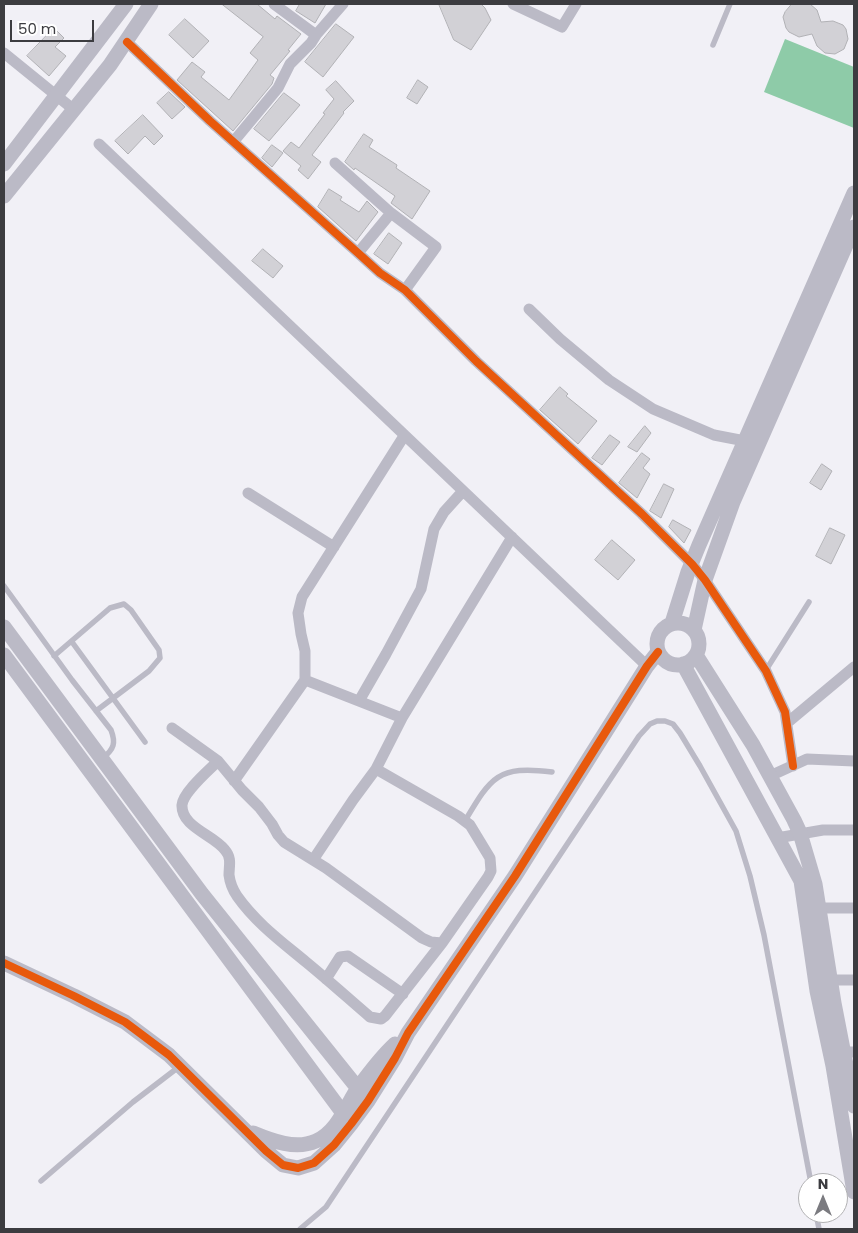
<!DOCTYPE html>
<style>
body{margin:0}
#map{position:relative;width:858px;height:1233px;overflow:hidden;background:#f1f0f6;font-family:Poppins,sans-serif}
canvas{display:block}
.frame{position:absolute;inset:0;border:5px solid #3c3c40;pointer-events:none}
.north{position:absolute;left:798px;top:1173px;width:50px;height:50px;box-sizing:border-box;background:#fff;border:1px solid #b1b1b3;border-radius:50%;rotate:0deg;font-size:14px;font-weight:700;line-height:20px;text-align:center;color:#3c3c40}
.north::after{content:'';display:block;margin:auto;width:18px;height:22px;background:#7b7b80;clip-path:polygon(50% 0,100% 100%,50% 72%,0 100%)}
.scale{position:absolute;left:10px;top:20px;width:84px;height:22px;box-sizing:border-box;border:2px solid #3c3c40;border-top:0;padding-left:6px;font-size:15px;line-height:18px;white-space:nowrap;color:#3c3c40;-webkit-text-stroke:4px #fff;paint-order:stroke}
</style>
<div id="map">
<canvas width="858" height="1233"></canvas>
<div class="frame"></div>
<div class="north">N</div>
<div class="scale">50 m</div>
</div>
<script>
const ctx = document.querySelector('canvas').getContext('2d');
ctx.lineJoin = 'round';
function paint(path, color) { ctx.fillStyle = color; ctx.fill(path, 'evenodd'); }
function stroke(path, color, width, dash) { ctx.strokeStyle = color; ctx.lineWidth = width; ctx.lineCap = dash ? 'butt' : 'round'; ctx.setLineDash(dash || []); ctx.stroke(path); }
const water = new Path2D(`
 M785,39L854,67V128L764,92Z`);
const building = new Path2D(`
 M222,4H257L275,19L277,16L301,34L288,50L290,51L270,75L274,78L272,84L233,131L177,80L192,62L205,72L201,77L229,100L258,60L250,53L263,37Z
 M300,4H326L315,23L296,11Z
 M439,4H481L485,8L491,20L471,50L454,40Z
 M792,4H810L817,10L821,22L833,21L843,25L846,29L848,39L844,49L835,54L825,53L817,46L812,34L799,37L789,32L786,28L783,17L785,12Z
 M185,19L209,41L193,58L169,35Z
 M336,24L354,37L323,77L305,62Z
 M54,28L64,38L55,47L66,56L49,76L27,56Z
 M418,80L428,87L417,104L407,98Z
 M336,81L354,101L343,112L344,113L312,155L321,162L308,179L298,170L301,166L283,151L291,142L299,148L325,114L323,113L334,99L326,90Z
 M169,92L185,107L172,119L157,103Z
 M284,93L300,105L269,141L254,129Z
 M143,115L163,136L154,145L145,136L128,154L115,141Z
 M364,134L373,140L369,147L397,165L396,168L430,191L412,219L391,203L395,196L355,168L354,170L345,162Z
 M272,145L283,153L272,167L262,158Z
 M329,189L342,197L340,200L359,212L367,201L378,212L356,241L318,207Z
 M389,233L402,243L388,264L374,254Z
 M263,249L283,266L273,278L252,261Z
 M560,387L568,394L566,396L597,421L578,444L540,410Z
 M645,426L651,433L637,452L628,447Z
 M610,435L620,442L602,465L592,458Z
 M642,453L650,459L643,468L650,474L637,498L619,483Z
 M822,464L832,471L821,490L810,483Z
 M664,484L674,489L661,518L650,511Z
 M673,520L691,530L684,543L669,527Z
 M830,528L845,535L831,564L816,556Z
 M612,540L635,560L618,580L595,560Z`);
const service = new Path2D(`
 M713,45L730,4
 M4,586L72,680L111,730C116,743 114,749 103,758
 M72,642L145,742
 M54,656L110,608L124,604L131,610L159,650L160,658L149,671L96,711
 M766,670L809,602
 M465,821C491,777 498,765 552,772
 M41,1181L133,1102L180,1066
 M816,1213L819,1229
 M300,1229L326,1207L639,736L650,724L657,721H665L673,724L680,733L700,766L736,831L750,876L764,935L811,1183`);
const minor = new Path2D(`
 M274,4L316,35
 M513,4L562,27L576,4
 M127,42L210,121L358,253L380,273L405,290L476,361L642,514L692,564L705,580L766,671L785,712L793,766
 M4,53L73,109
 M234,141L278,88L290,64L311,43L316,35L343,4
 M99,144L647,666
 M335,163L391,213
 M358,253L391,213L436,247L405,290
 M529,309L560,339L609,380L653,409L714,435L745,441
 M248,493L334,547
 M305,680L402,718L512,537
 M359,701L386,654L421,589L434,529L444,512L463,491
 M787,723L854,667
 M172,728L218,761L242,790L259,807L272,824L278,835L284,842L326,868L422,938L431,942L442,943L488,877L491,871L490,858L470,825L458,816L376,769
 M218,761C209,770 183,792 182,805C181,827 214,835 225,850C232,858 229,866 229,875C230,883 233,890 237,896C256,923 282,942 306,962C328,980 349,999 370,1017L381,1019L385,1016L442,943
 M770,776L807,759L854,761
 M234,781L305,680V651L301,634L298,613L302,597L404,436
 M777,838L823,830H854
 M313,860L353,800L376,769L402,718
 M819,908H854
 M326,979L340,957L348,956L403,994
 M830,980H854
 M844,1052H854`);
const tertiary = new Path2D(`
 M4,164L126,4
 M4,196L110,65L151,4
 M672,623L688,572L699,545L854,193
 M657 644a21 21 0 1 1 42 0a21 21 0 1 1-42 0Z
 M4,627L202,894L368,1101
 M694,630L705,580L733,502L854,227
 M4,655L351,1124
 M696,655L753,745L794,820L800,833L815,884L834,1003L854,1106
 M683,664L801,881L817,991L833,1066L854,1192
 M4,963L74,996L125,1022L169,1055L266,1151L283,1165L298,1168L314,1163L334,1145L351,1124L368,1101L395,1058L408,1033L515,876L647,666L658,652
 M253,1133C272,1141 296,1150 316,1141C337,1132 346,1106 358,1088C369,1073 382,1056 395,1044`);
const cycleway = new Path2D(`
 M127,42L210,121L358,253L380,273L405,290L476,361L642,514L692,564L705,580L766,671L785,712L793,766
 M4,963L74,996L125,1022L169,1055L266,1151L283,1165L298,1168L314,1163L334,1145L351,1124L368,1101L395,1058L408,1033L515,876L647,666L658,652`);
paint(water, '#8ecba8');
paint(building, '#d2d1d6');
stroke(building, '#b1b1b5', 1);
stroke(service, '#bbbac6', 5.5);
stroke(minor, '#bbbac6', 11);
stroke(tertiary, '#bbbac6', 15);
stroke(cycleway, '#e8590c', 8);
</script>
